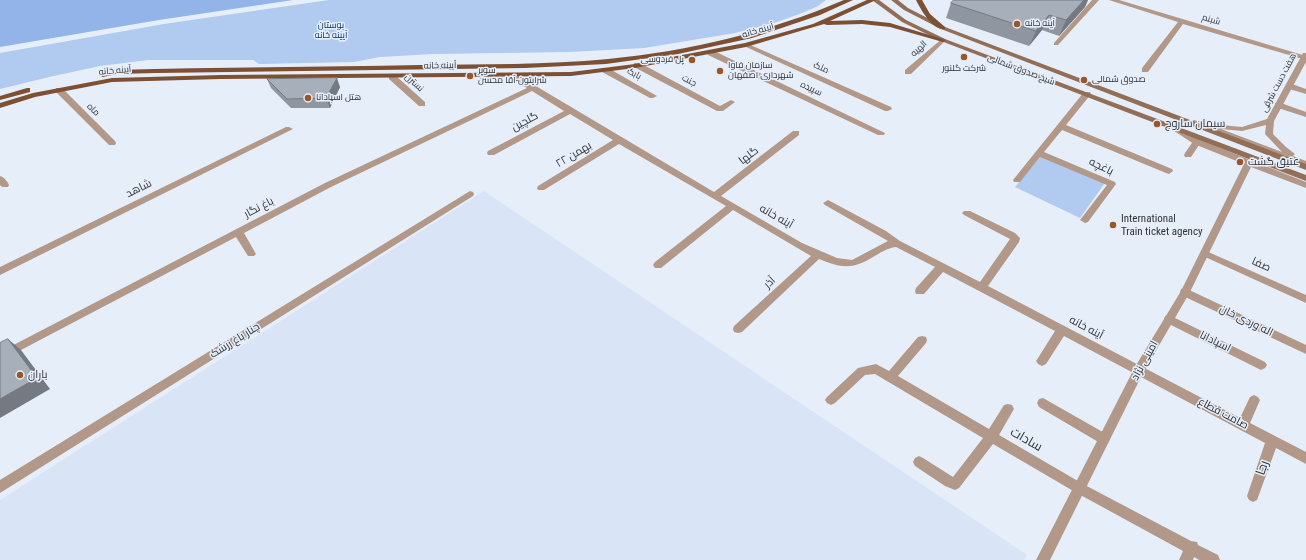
<!DOCTYPE html>
<meta charset="utf-8">
<style>
body{margin:0}
canvas{display:block;background:#e6eefa}
</style>
<canvas width="1306" height="560"></canvas>
<script>
const ctx = document.querySelector('canvas').getContext('2d');
ctx.lineJoin = 'round';
function paint(path, color) { ctx.fillStyle = color; ctx.fill(path, 'evenodd'); }
function stroke(path, color, width, dash) { ctx.strokeStyle = color; ctx.lineWidth = width; ctx.lineCap = dash ? 'butt' : 'round'; ctx.setLineDash(dash || []); ctx.stroke(path); }
function label(font, color, halo, rows, align = 'center') {
  ctx.font = font + ' "Roboto Condensed",Cairo,sans-serif'; ctx.lineWidth = 3; ctx.setLineDash([]); ctx.textBaseline = 'middle'; ctx.strokeStyle = halo; ctx.fillStyle = color; for (const [text, x, y, turn = 0] of rows) {
    ctx.save(); ctx.translate(x, y); ctx.rotate((+turn || 0) * Math.PI / 180); ctx.textAlign = isNaN(turn) ? turn : align; if (halo) ctx.strokeText(text, 0, 0); ctx.fillText(text, 0, 0); ctx.restore();
  }
}
const built = new Path2D(`
 M484,191L1027,555L1024,560H0V500Z`);
const green = new Path2D(`
 M329,0H826L818,6L802,13L777,22L735,33L644,48L570,52L433,54L380,57L354,62L259,64L253,60H148L100,66L49,77L0,89V53L164,24Z
 M1041,156L1105,183L1080,218L1015,187Z`);
const water = new Path2D(`
 M0,0H293L159,20L0,47Z`);
const minor = new Path2D(`
 M1092,0H1099L1058,45H1054V43Z
 M1109,0H1119L1306,56V60L1183,24L1148,72H1142V68L1178,22Z
 M943,38L946,40L945,41L911,74H905V70Z
 M746,43L891,107L892,109L888,111H885L744,46L742,45Z
 M708,51H714L885,133L884,135H878L708,55Z
 M634,63H640L720,106L731,100L735,102L723,111H717L634,67Z
 M602,68H608L657,96L653,98H650L602,72Z
 M508,73H514L714,192L793,131H799V135L721,196L802,243L837,258L852,260L888,241L825,205L823,203L828,200L886,231L900,241L980,282L1010,239L964,215L962,213L964,211H970L1015,233L1020,238L1019,242L988,286L1240,418L1250,397L1254,395L1258,397L1260,400L1250,423L1306,452V464L1276,448L1257,500L1253,502L1249,500L1247,496L1265,443L1064,336L1046,364L1042,366L1038,364L1036,361L1038,358L1055,331L943,272L924,294H916L915,291L916,288L935,267L896,247C887,248 880,253 873,257C852,270 841,268 819,259L742,332L738,333L734,332L733,329L734,326L811,256L733,210L661,268H655L653,265L655,262L726,206L619,144L544,190H538L537,188L538,186L613,140L570,114L494,155H488L487,153L488,151L564,111L532,91L331,187L244,233L256,254L254,256H248L236,237L0,361V352L325,183L527,88L508,77Z
 M389,75H395L425,102V106H419L389,79Z
 M1286,84H1292L1306,89V94L1286,88Z
 M56,88H62L115,141L116,143L115,145H109L56,92Z
 M1084,92H1090L1091,94L1066,125L1172,169L1173,171L1169,174L1166,173L1062,130L1044,152L1115,182L1116,184L1088,222L1085,223L1080,220L1107,185L1040,157L1020,182H1014L1013,180Z
 M1275,103H1281L1306,112V117L1275,107Z
 M286,127H289L293,129L0,275V267Z
 M1197,139L1201,142L1191,157H1185L1184,155L1185,153L1194,140Z
 M0,176C4,177 7,181 9,185L8,187H2L0,185Z
 M470,191L473,192L474,194L473,196L0,493V480Z
 M1206,251L1306,295V303L1203,256L1201,254Z
 M1185,288L1306,345V354L1181,295L1180,292L1181,289Z
 M1169,315L1265,362L1267,365L1265,368L1261,370L1165,322L1164,319L1165,316Z
 M922,336L926,337L927,340L926,343L898,376L989,429L1004,405L1008,404L1012,405L1014,409L999,435L1083,484L1191,541L1197,542L1198,545L1218,555L1220,560H1199L1194,557L1193,560H1179L1183,551L1075,492L993,444L959,488L955,490L945,486L915,466L913,462L915,458L919,456L923,458L953,477L983,438L875,374L865,375L835,403L831,405L827,403L825,400L827,397L858,368L876,364L889,371L918,337Z
 M1043,398L1108,435L1110,439L1108,443L1104,444L1100,443L1039,407L1037,403L1039,399Z`);
const tertiary = new Path2D(`
 M1303,53H1306V62L1274,121L1273,134L1286,147L1295,154L1293,156L1306,161V167L1190,122L1194,120L1218,128V125H1221L1242,127L1267,119ZM1266,125L1265,134L1282,152L1221,129L1242,131Z
 M1171,125H1177L1200,140L1306,182V188L1251,167L1190,292L1143,373L1050,560H1036L1135,367L1181,291L1244,164L1194,144L1171,129Z`);
const secondary = new Path2D(`
 M872,0H879L906,20L945,39L1306,175V181L941,41L902,22Z
 M891,0H898L908,8L945,27L1306,164V170L941,29L904,10Z`);
const primary = new Path2D(`
 M844,0H853L820,15L752,38L678,54L606,64L525,68L157,73L116,74L103,77L99,75L116,70C217,67 318,67 420,65C482,64 546,65 608,59C690,51 769,32 844,0Z
 M867,0H876L830,21L862,20L890,23L946,40L943,42L890,27L862,24L827,25L824,24L746,47L635,68L571,76L221,79L112,82L35,97L0,108V103L33,93L112,78L221,75L571,72L635,64L745,43L813,24Z
 M916,0H922L930,14L945,27V29C933,31 921,10 916,0Z
 M27,88H30V92L0,100V96Z`);
const wall = new Path2D(`
 M954,0H1088L1085,7L1059,36L1042,30L1029,46L946,18L951,3Z
 M267,79L340,87L330,108H291L271,88Z`);
const shadedWall = new Path2D(`
 M1084,0H1088L1085,7L1059,36L1066,20Z
 M1049,15L1042,30L1029,46L1036,31Z
 M337,78L340,87L330,108L326,98Z
 M8,339L21,350L50,389L0,418V399Z`);
const building = new Path2D(`
 M954,0H1084L1066,20L1049,15L1036,31L951,3Z
 M337,78L326,98L287,99L267,79Z
 M8,339L37,378L0,399V343Z`);
const markers = [
 [1017,24,4,"#9a5626"],
 [964,57,4,"#9a5626"],
 [692,60,4,"#9a5626"],
 [720,71,4,"#9a5626"],
 [470,76,4,"#9a5626"],
 [1084,80,4,"#9a5626"],
 [308,98,4,"#9a5626"],
 [1157,124,4,"#9a5626"],
 [1240,162,4,"#9a5626"],
 [1113,225,4,"#9a5626"],
 [20,375,4,"#9a5626"]
];
const farStreetnames = [
 ["شبنم",1211,20,16],
 ["آیینه خانه",758,31,-16],
 ["الهیه",919,49,-43],
 ["آیینه خانه",440,66,-1],
 ["ملک",821,68,24],
 ["شیخ صدوق شمالی",1021,70,21],
 ["آیینه خانه",115,71,-5],
 ["بابک",634,74,29],
 ["جنت",689,81,28],
 ["نسترن",414,83,43],
 ["هفت دست شرقی",1279,83,-62],
 ["سپیده",811,89,25],
 ["ماه",93,110,45]
];
const farPoinames = [
 ["آینه خانه",1025,24],
 ["پل فردوسی",684,60,"right"],
 ["سازمان فاوا",728,66],
 ["شهرداری اصفهان",728,76],
 ["شرکت گلنور",964,69,"center"],
 ["سوپر",478,71],
 ["شرایتون-آقا محسن",478,81],
 ["صدوق شمالی",1092,80],
 ["هتل اسپادانا",316,98]
];
const farParknames = [
 ["بوستان",331,26],
 ["آیینه خانه",331,36]
];
const streetNames = [
 ["گلچین",525,122,-28],
 ["۲۲ بهمن",574,155,-31],
 ["گلها",749,156,-38],
 ["باغچه",1101,167,26],
 ["شاهد",139,189,-26],
 ["باغ نگار",259,208,-28],
 ["آینه خانه",776,217,30],
 ["صفا",1261,265,24],
 ["آذر",770,283,-43],
 ["اله وردی خان",1246,321,26],
 ["آینه خانه",1086,328,28],
 ["چنار باغ زرشک",235,341,-32],
 ["اسپادانا",1215,342,26],
 ["امینی نژاد",1145,361,-61],
 ["صامت قطاع",1223,414,28]
];
const poiNames = [
 ["سیمان ساروج",1165,124],
 ["عتیق گشت",1248,162],
 ["International",1121,219],
 ["Train ticket agency",1121,232],
 ["باران",28,375]
];
const nearStreetnames = [
 ["سادات",1026,440,30],
 ["رجا",1263,468,-71]
];
paint(built, '#d9e4f7');
paint(green, '#b1caf0');
paint(water, '#92b4e9');
paint(minor, '#b29888');
paint(tertiary, '#b29888');
paint(secondary, '#936e57');
paint(primary, '#7d5034');
paint(wall, '#9096a0');
paint(shadedWall, '#757a82');
paint(building, '#a7afba');
stroke(building, '#757a82', 1);
for (const [x, y, r, color] of markers) { const dot = new Path2D(); dot.arc(x, y, r, 0, 2 * Math.PI); ctx.fillStyle = color; ctx.fill(dot); stroke(dot, '#e6eefa', 1.5); }
label('9px', '#2f3236', '#e6eefa', farStreetnames);
label('9px', '#2f3236', '#e6eefa', farPoinames, 'left');
label('9px', '#072f6d', '#e6eefa', farParknames);
label('11px', '#2f3236', '#e6eefa', streetNames);
label('11px', '#2f3236', '#e6eefa', poiNames, 'left');
label('13px', '#2f3236', '#e6eefa', nearStreetnames);
</script>
